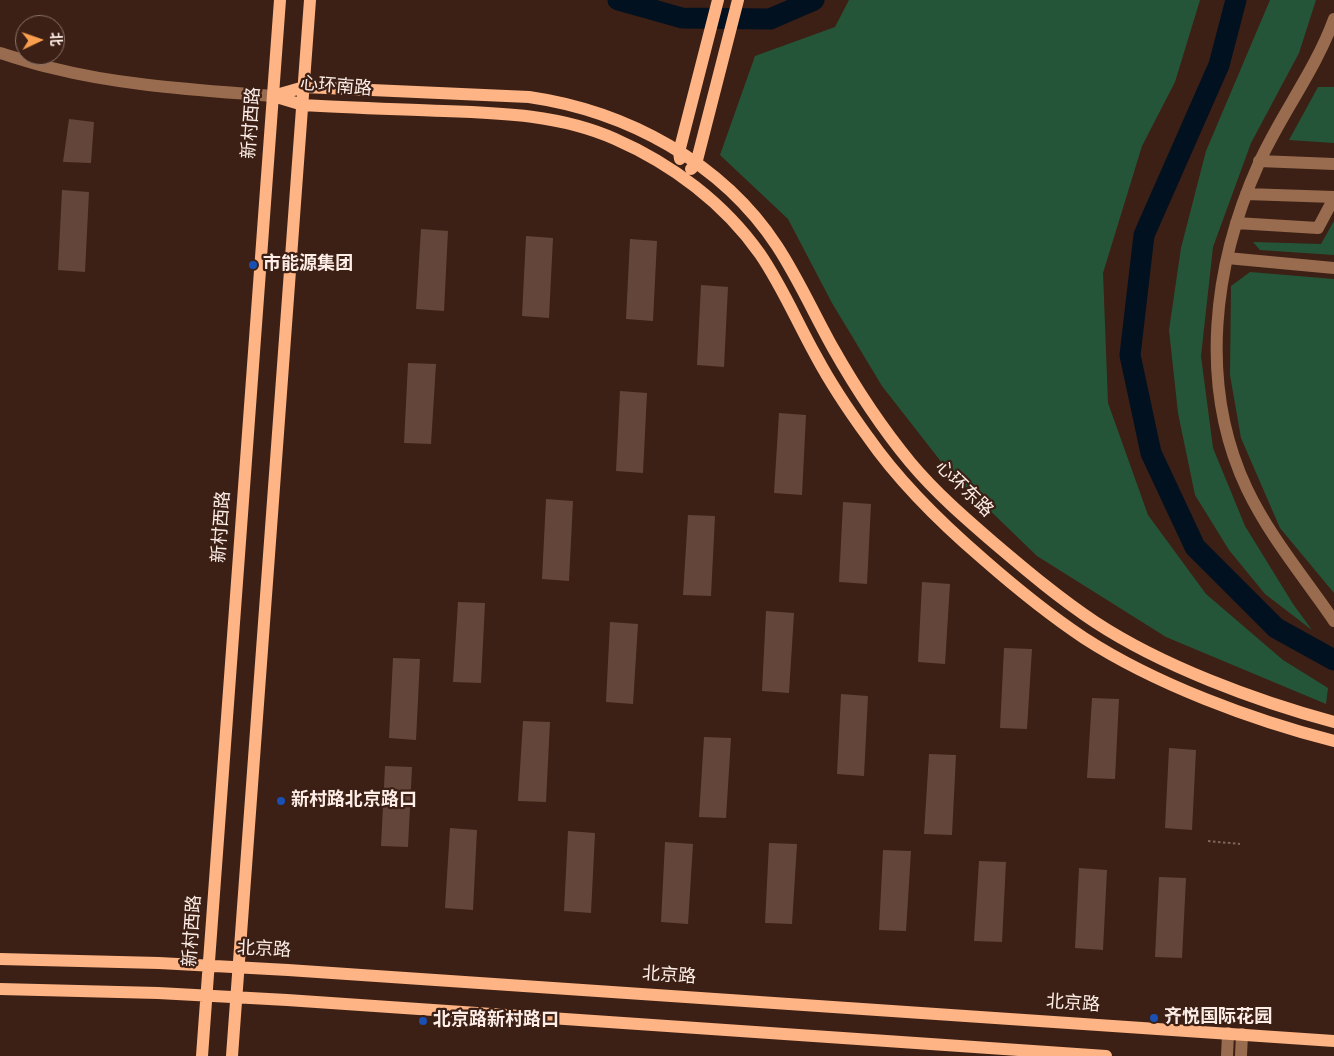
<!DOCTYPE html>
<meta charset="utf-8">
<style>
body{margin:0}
#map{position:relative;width:1334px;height:1056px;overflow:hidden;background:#3c2015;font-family:Overpass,"Noto Sans SC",sans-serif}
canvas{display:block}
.north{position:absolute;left:15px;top:15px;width:50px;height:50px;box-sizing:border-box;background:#3c2015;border:1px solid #897269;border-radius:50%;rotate:87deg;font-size:14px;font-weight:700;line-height:20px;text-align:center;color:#fdede7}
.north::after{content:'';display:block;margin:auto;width:18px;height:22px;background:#fa9f4f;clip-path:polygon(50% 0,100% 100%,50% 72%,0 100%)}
</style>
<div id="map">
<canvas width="1334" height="1056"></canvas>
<div class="north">北</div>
</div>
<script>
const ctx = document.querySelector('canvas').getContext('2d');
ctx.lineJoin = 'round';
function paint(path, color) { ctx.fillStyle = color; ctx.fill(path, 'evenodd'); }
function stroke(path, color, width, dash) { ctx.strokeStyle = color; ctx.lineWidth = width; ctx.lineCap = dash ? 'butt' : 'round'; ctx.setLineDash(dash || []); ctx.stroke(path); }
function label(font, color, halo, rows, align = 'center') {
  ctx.font = font + ' Overpass,"Noto Sans SC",sans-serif'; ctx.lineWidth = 4.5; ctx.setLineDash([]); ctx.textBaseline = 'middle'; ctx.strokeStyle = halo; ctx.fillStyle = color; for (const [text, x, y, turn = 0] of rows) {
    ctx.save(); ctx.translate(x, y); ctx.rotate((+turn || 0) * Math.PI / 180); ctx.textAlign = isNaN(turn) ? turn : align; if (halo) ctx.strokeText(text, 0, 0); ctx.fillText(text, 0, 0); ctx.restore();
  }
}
const green = new Path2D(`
 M849,0H1200L1175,82L1142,146L1103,273L1108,403L1148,515L1206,594L1283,660L1328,688L1326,704L1166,637L1037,556L946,468L882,386L832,303L788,219L720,155L755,56L835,27Z
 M1270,0H1316L1299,53L1251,143L1213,247L1201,356L1213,448L1245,526L1293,604L1312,630L1265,594L1229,550L1195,495L1178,413L1169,330L1181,248L1206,151Z
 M1318,87H1334V143L1289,140Z
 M1334,221V255L1260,250L1253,242L1321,244Z
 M1250,272L1334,279V593L1280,528L1241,438L1230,375L1231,286Z`);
const river = new Path2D(`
 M618,0L682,18L770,19L814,0
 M1236,0L1219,65L1144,235L1130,355L1151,453L1195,547L1276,628L1334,660`);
const building = new Path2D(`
 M69,119L94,122L91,163L63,162Z
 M62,190L89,192L85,272L58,270Z
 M421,229L448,231L444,311L416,309Z
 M526,236L553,238L549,318L522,316Z
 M630,239L657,241L653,321L626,319Z
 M701,285L728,287L724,367L697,365Z
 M408,363L436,364L431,444L404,443Z
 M620,391L647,393L643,473L616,471Z
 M779,413L806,415L802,495L774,493Z
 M546,499L573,501L569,581L542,579Z
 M843,502L871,504L867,584L839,582Z
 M688,515L715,516L711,596L683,595Z
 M922,582L950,584L945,664L918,662Z
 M458,602L485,603L481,683L453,682Z
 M766,611L794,613L789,693L762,691Z
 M610,622L638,624L633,704L606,702Z
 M1004,648L1032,649L1027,729L1000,728Z
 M393,658L420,659L416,740L389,738Z
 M841,694L868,696L864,776L837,774Z
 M1092,698L1119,699L1115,779L1087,778Z
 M523,721L550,722L546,802L518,801Z
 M704,737L731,738L726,818L699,817Z
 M1169,748L1196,750L1192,830L1165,828Z
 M929,754L956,755L952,835L924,834Z
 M385,766L412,767L408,847L381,846Z
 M450,828L477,830L473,910L445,908Z
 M568,831L595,833L591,913L564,911Z
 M665,842L693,844L688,924L661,922Z
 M769,843L797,844L792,924L765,923Z
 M883,850L911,851L906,931L879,930Z
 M979,861L1006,862L1002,942L974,941Z
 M1079,868L1107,870L1103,950L1075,948Z
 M1159,877L1186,878L1182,958L1155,957Z`);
const path = new Path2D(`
 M1208,841L1240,844`);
const minor = new Path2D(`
 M1334,19C1315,71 1281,114 1259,163C1213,265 1198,385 1247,489C1270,537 1304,577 1334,621
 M0,53C17,58 34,64 52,68C123,86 200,90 273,96
 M1259,161L1334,164
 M1246,194L1334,197
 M1236,223L1318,228L1334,198
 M1227,258L1334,268
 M1227,1056L1228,1033
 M1241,1056L1242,1034`);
const major = new Path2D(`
 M273,96L303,105C350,108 397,109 444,111C503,113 561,115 615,139C672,164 724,203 760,254C782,286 797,322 816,356C831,384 849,411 868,437C900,483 940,522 983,559C1015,587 1048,614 1084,638C1155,684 1252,720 1334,741
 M273,96L304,87L529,97C626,111 722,162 777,246C798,278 814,314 833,348C855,387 882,428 910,462C935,492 965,518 994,543C1027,571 1059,598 1095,622C1162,666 1256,701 1334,722
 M680,159L679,152L718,0
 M691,169L696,164L738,0
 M0,959L159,963L288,970L1334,1041
 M0,989L158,993L287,1000L1106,1056
 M202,1056L280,0
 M232,1056L310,0`);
const markers = [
 [253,265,5,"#1a4fb4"],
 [281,801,5,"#1a4fb4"],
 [1154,1018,5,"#1a4fb4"],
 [423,1021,5,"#1a4fb4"]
];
const streetNames = [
 ["心环南路",336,88,5],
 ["新村西路",253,123,-86],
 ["心环东路",963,490,44],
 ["新村西路",223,527,-86],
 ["新村西路",194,931,-86],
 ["北京路",264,951,3],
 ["北京路",669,977,4],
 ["北京路",1073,1005,4]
];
const poiNames = [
 ["市能源集团",263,265],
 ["新村路北京路口",291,801],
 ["齐悦国际花园",1164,1018],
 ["北京路新村路口",433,1021]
];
paint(green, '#255538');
stroke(river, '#021120', 21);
paint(building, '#644539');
stroke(path, '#7e675d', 2, [2.5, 2.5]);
stroke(minor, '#996c4f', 12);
stroke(major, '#feb484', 12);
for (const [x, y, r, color] of markers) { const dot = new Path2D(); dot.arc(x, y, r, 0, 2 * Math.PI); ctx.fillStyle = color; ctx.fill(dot); stroke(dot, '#3c2015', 2); }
label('18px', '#fdede7', '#3c2015', streetNames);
label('bold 18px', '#fdede7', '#3c2015', poiNames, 'left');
</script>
